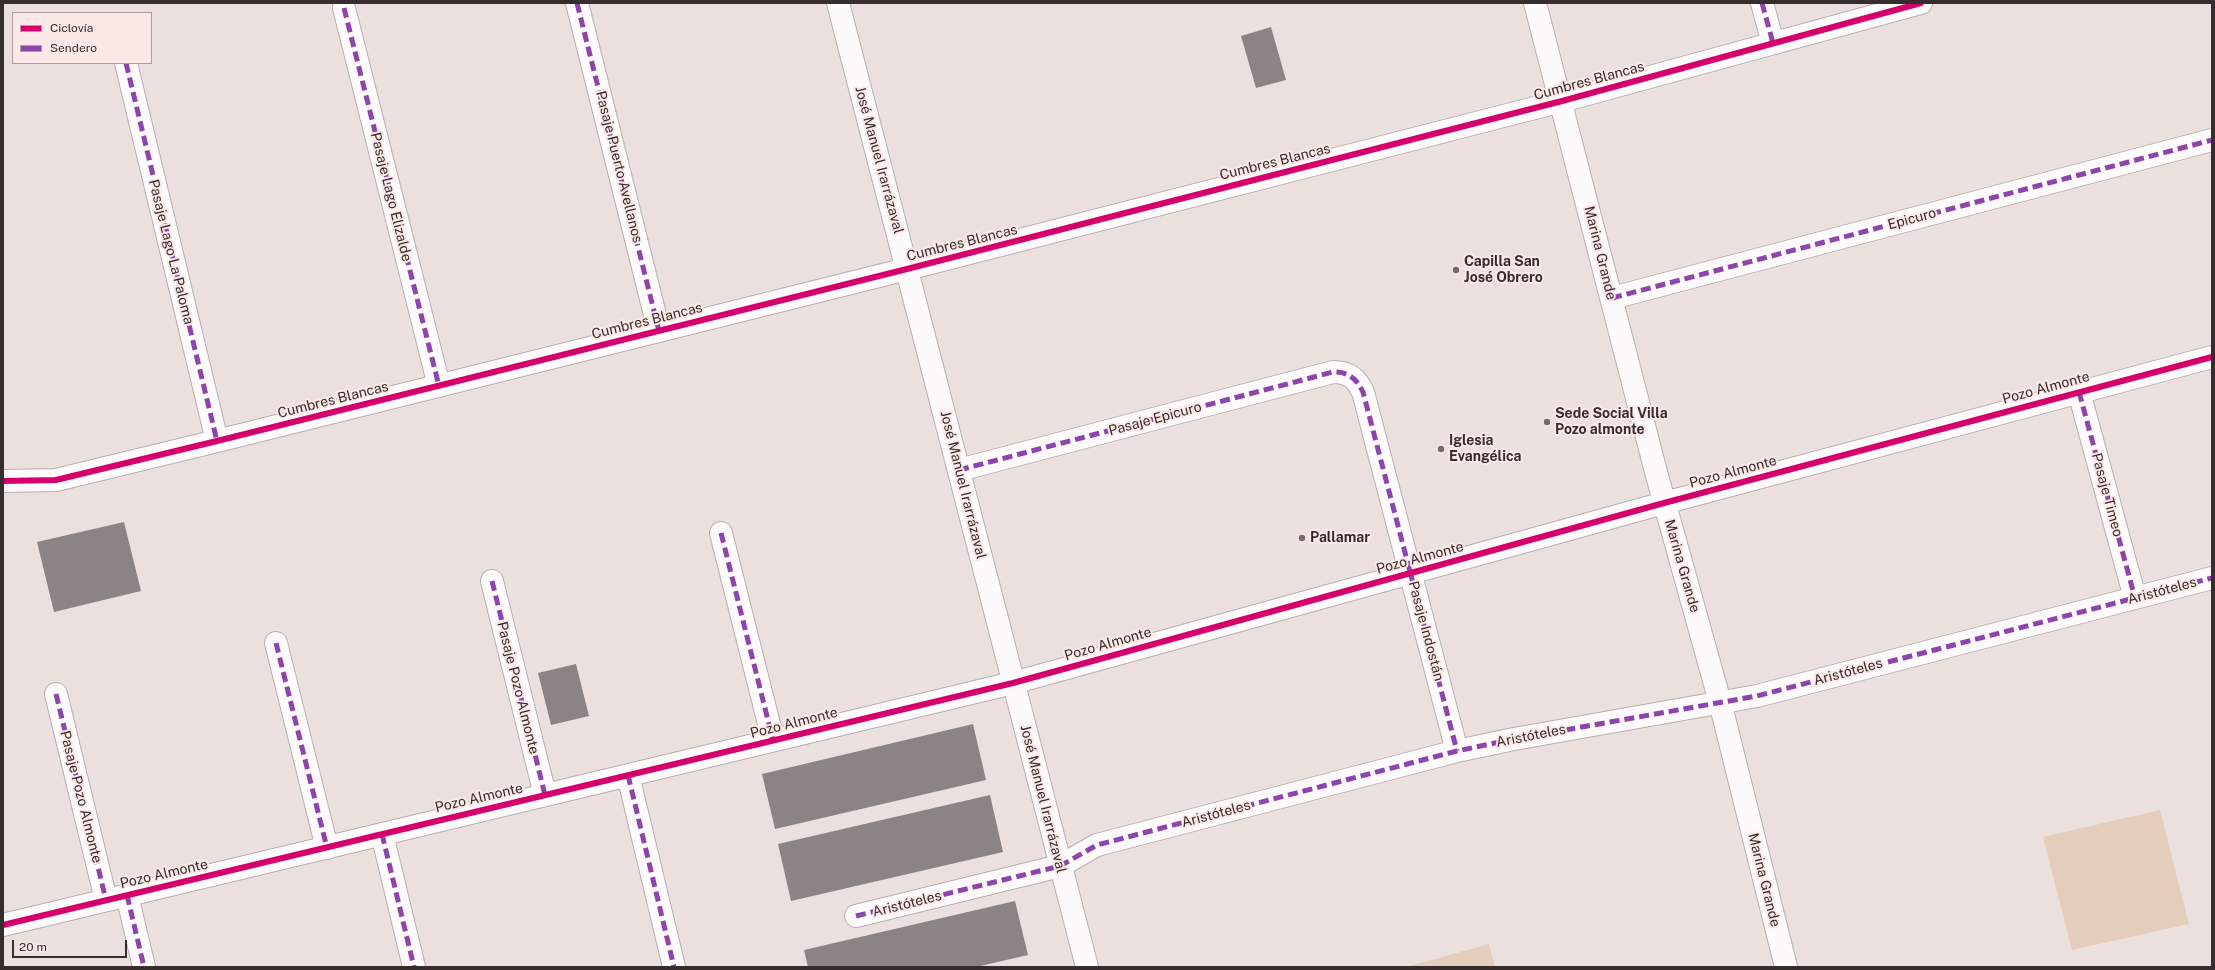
<!DOCTYPE html>
<meta charset="utf-8">
<style>
body{margin:0}
#map{position:relative;width:2215px;height:970px;overflow:hidden;background:#ece0de;font-family:"Public Sans",sans-serif}
canvas{display:block}
.frame{position:absolute;inset:0;border:4px solid #362d2c;pointer-events:none}
.legend{position:absolute;left:12px;top:12px;width:140px;height:52px;box-sizing:border-box;background:#fce9e7;border:1px solid #ad9e9c;margin:0;padding:5px 7px;list-style:none;font-size:12px;color:#362d2c}
.legend li{display:flex;align-items:center;gap:8px;height:20px}
.legend b{width:20px;border:1px solid #ad9e9c}
.scale{position:absolute;left:12px;top:940px;width:115px;height:18px;box-sizing:border-box;border:2px solid #362d2c;border-top:0;padding-left:5px;font-size:12px;line-height:14px;white-space:nowrap;color:#362d2c;-webkit-text-stroke:3px #fce9e7;paint-order:stroke}
</style>
<div id="map">
<canvas width="2215" height="970"></canvas>
<div class="frame"></div>
<ul class="legend">
<li><b style="height:5px;background:#d6006c"></b>Ciclovía</li>
<li><b style="height:5px;background:#8e44ad"></b>Sendero</li>
</ul>
<div class="scale">20 m</div>
</div>
<script>
const ctx = document.querySelector('canvas').getContext('2d');
ctx.lineJoin = 'round';
function paint(path, color) { ctx.fillStyle = color; ctx.fill(path, 'evenodd'); }
function stroke(path, color, width, dash) { ctx.strokeStyle = color; ctx.lineWidth = width; ctx.lineCap = dash ? 'butt' : 'round'; ctx.setLineDash(dash || []); ctx.stroke(path); }
function label(font, color, halo, rows, align = 'center') {
  ctx.font = font + ' "Public Sans",sans-serif'; ctx.lineWidth = 4; ctx.setLineDash([]); ctx.textBaseline = 'middle'; ctx.strokeStyle = halo; ctx.fillStyle = color; for (const [text, x, y, turn = 0] of rows) {
    ctx.save(); ctx.translate(x, y); ctx.rotate((+turn || 0) * Math.PI / 180); ctx.textAlign = isNaN(turn) ? turn : align; if (halo) ctx.strokeText(text, 0, 0); ctx.fillText(text, 0, 0); ctx.restore();
  }
}
const green = new Path2D(`
 M2160,810L2189,924L2072,950L2043,837Z
 M1489,944L1495,967H1406Z`);
const building = new Path2D(`
 M1271,27L1286,80L1256,88L1241,36Z
 M124,522L141,591L54,612L37,542Z
 M576,664L589,716L551,725L538,673Z
 M973,724L986,780L775,829L762,774Z
 M990,795L1003,852L791,901L778,844Z
 M1015,901L1028,955L976,967H808L804,950Z`);
const street = new Path2D(`
 M577,3L659,331
 M838,3L1087,967
 M1535,3L1656,472L1720,702L1786,967
 M1762,3L1773,43
 M344,8L439,386
 M126,63L217,441
 M1612,298L2212,140
 M2079,392L2135,598
 M959,470L1333,372C1349,372 1356,378 1363,392L1457,751
 M3,481L56,480L217,441L907,269L1562,101L1921,3
 M721,533L773,740
 M492,581L545,795
 M276,643L327,848
 M56,694L106,900
 M628,775L674,967
 M382,834L414,967
 M127,895L144,967
 M856,916L1060,866L1097,845L1457,751L1514,739L1757,696L2212,578
 M3,925L1013,683L1664,503L2212,357`);
const quiet = new Path2D(`
 M577,3L659,331
 M1762,3L1773,43
 M344,8L439,386
 M126,63L217,441
 M1612,298L2212,140
 M2079,392L2135,598
 M959,470L1333,372C1349,372 1356,378 1363,392L1457,751
 M721,533L773,740
 M492,581L545,795
 M276,643L327,848
 M56,694L106,900
 M628,775L674,967
 M382,834L414,967
 M127,895L144,967
 M856,916L1060,866L1097,845L1457,751L1514,739L1757,696L2212,578`);
const cycleway = new Path2D(`
 M3,481L56,480L217,441L907,269L1562,101L1921,3
 M3,925L1013,683L1664,503L2212,357`);
const markers = [
 [1456,270,4,"#766c6a"],
 [1547,422,4,"#766c6a"],
 [1441,449,4,"#766c6a"],
 [1302,538,4,"#766c6a"]
];
const streetNames = [
 ["Cumbres Blancas",1589,81,-15],
 ["José Manuel Irarrázaval",879,160,75],
 ["Cumbres Blancas",1275,162,-14],
 ["Pasaje Puerto Avellanos",619,167,76],
 ["Pasaje Lago Elizalde",391,197,76],
 ["Epicuro",1912,219,-15],
 ["Cumbres Blancas",962,243,-14],
 ["Pasaje Lago La Paloma",171,252,76],
 ["Marina Grande",1600,253,76],
 ["Cumbres Blancas",647,321,-14],
 ["Pozo Almonte",2046,388,-15],
 ["Cumbres Blancas",333,400,-14],
 ["Pasaje Epicuro",1155,419,-15],
 ["Pozo Almonte",1733,472,-15],
 ["José Manuel Irarrázaval",963,485,76],
 ["Pasaje Timeo",2107,495,75],
 ["Pozo Almonte",1420,558,-15],
 ["Marina Grande",1682,566,74],
 ["Aristóteles",2162,591,-15],
 ["Pasaje Indostán",1426,631,75],
 ["Pozo Almonte",1108,644,-16],
 ["Aristóteles",1848,672,-15],
 ["Pasaje Pozo Almonte",518,688,76],
 ["Pozo Almonte",794,723,-14],
 ["Aristóteles",1531,736,-11],
 ["Pasaje Pozo Almonte",81,797,76],
 ["Pozo Almonte",479,798,-13],
 ["José Manuel Irarrázaval",1043,799,76],
 ["Aristóteles",1216,814,-15],
 ["Pozo Almonte",164,874,-13],
 ["Marina Grande",1764,880,76],
 ["Aristóteles",907,904,-14]
];
const poiNames = [
 ["Capilla San",1464,262],
 ["José Obrero",1464,278],
 ["Sede Social Villa",1555,414],
 ["Pozo almonte",1555,430],
 ["Iglesia",1449,441],
 ["Evangélica",1449,457],
 ["Pallamar",1310,538]
];
paint(green, '#e2cebb');
paint(building, '#8c8484');
stroke(street, '#b9afae', 24);
stroke(street, '#fcfafa', 22);
stroke(quiet, '#8e44ad', 5, [10, 5]);
stroke(cycleway, '#d6006c', 6);
for (const [x, y, r, color] of markers) { const dot = new Path2D(); dot.arc(x, y, r, 0, 2 * Math.PI); ctx.fillStyle = color; ctx.fill(dot); stroke(dot, '#fce9e7', 1.5); }
label('14px', '#362d2c', '#fce9e7', streetNames);
label('bold 14px', '#362d2c', '#fce9e7', poiNames, 'left');
</script>
